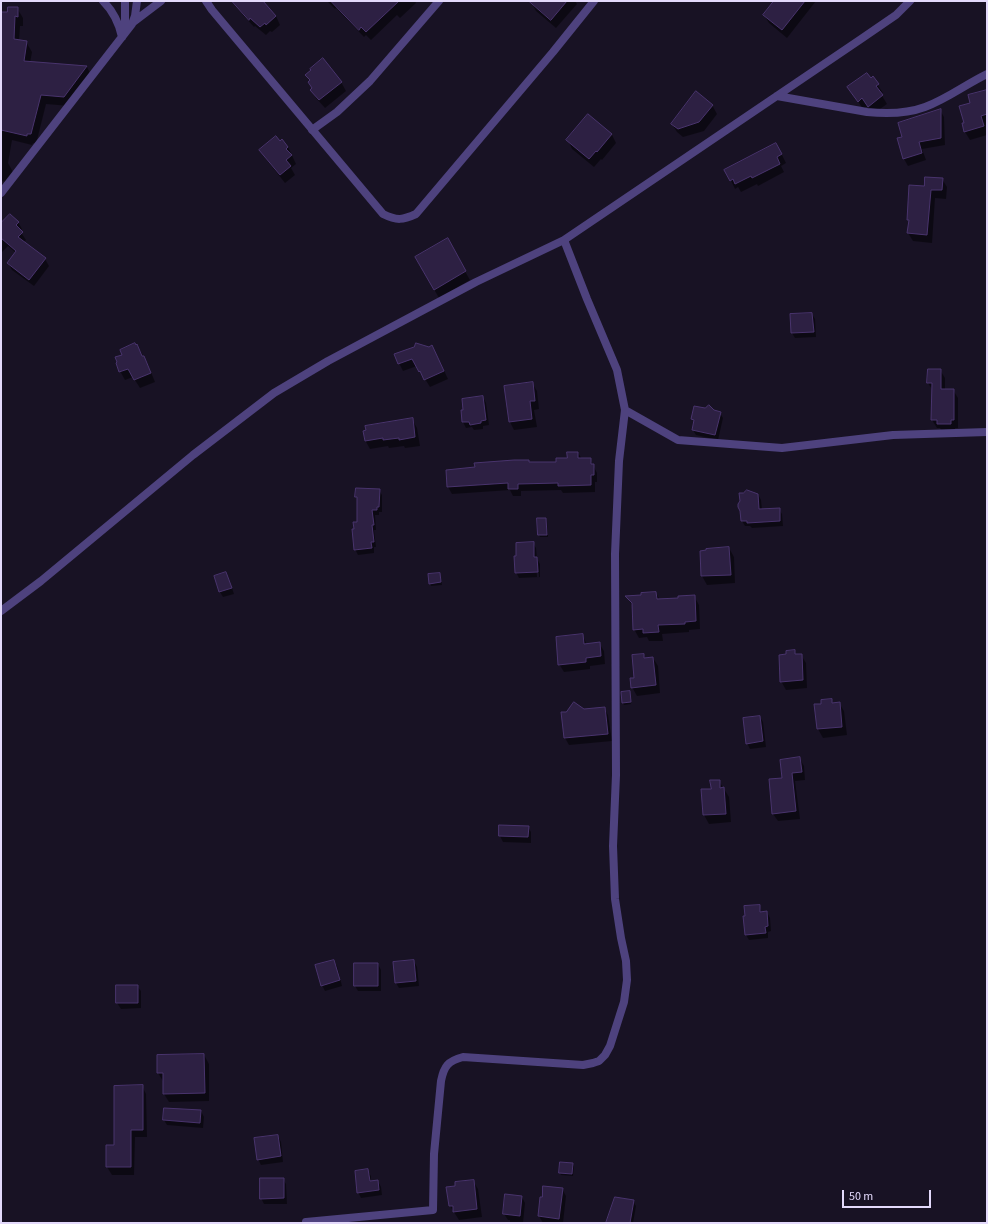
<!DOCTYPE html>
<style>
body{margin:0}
#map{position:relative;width:988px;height:1224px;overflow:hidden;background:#181224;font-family:"Source Sans 3",sans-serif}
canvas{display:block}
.frame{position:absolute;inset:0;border:2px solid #e3d9fb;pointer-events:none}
.scale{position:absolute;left:842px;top:1190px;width:89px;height:18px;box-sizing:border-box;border:2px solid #e3d9fb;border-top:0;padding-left:5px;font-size:12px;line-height:14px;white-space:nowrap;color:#e3d9fb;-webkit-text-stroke:3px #181224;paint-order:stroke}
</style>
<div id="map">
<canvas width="988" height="1224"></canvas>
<div class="frame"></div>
<div class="scale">50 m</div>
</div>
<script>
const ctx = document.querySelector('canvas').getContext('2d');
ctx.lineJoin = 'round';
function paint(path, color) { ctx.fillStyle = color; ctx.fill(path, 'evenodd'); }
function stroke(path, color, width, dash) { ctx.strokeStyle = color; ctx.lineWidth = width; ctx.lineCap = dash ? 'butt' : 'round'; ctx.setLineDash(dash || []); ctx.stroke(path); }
const shadow = new Path2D(`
 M238,1H262L276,16L280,25L272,32L270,31L266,35L255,26L254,27L243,15L238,6Z
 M327,1H415L416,3L400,18L397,15L371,40L366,35L364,37L336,8L335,9Z
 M532,1H575L577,4L556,28L536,11L531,2Z
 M775,1H816L787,38L769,23L764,15Z
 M17,8L23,18V26H20L19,41L26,42L32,52L30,63L87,67L92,77L70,106L46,104L36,144L33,143L32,145L12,140L8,163L13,172L11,183L1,181V12L8,13Z
 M307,75L341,82L346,91L325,108L316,98L312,90L313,89Z
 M873,78L883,93L881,94L887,104L873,114L868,106L863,109L849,88Z
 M987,96V135L970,140L965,132L963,124L965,123Z
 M712,105L717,114L704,131L683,137L677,132L672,124Z
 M940,110L944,117L945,145L922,149L926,160L908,166L904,159L898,139L903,138Z
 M612,135L616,143L602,160L601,159L594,167L572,149L568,140Z
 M288,147L296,164L291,168L295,175L285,183L266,159L261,150Z
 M781,153L786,163L781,166L784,172L758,186L757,184L741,192L738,187L735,189L726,170Z
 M942,179L947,187L946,199L935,198L932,243L913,241L908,233L909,222L908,219L925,187Z
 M18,222L22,229L20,231L26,240L24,242L45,259L49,266L34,286L12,270L8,263L16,253L8,246L1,253V226Z
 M447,240L470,280L439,298L416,258Z
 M812,314L815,319L816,337L795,338L792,333L791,315Z
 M137,345L148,365L155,382L140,388L133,377L125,380L120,371L123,355Z
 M396,354H436L448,379L430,387L417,366L403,371L399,363Z
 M929,370H940L945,378V390H953L958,398V428H955V431H942L940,428H937L932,420L933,391L928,383Z
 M532,383L537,391L539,409L534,410L537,427L514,430L510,422Z
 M483,397L486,403L489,425L483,426V429L474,430L472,427L466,428L463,422L462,411Z
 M714,411L720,413L723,418L718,440L696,435L693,430L695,423L692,419Z
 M412,419L417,428L420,446L405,448L404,446L389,448L388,446L370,449L365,440Z
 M578,453L582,459H590L597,473V482H595V492L563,493L561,490L521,491V496H513L510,490L452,494L448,487L528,460L530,463H557L568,459Z
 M356,489L379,490L382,495V512H379V515H375L376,530H374L376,547H374V553L358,555L355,549V530L358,523V500L356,497Z
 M758,494L761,500L762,510L779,509L782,514L783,526L752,528L750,526H745L742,521L741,501Z
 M546,519L547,521L548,537H540L539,535Z
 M533,543L536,548L537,559L540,564V577L519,578L516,572ZM536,560L538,562L539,577H537Z
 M729,548L734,557L735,583L707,585L702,576L701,552Z
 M226,574L229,579L234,594L223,597L220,592L216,577Z
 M440,574L442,585L431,586L430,583Z
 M656,593L660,600L680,599L694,596L699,605L700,629L689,630V632L662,634L663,641H649L647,637L639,638L634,629L633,607L627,597L642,596Z
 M583,636L587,645L599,643L604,651L605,664L590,666V669L564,672L559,664Z
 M794,651L796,655H801L806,663L807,688L786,690L781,681L787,655Z
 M643,655L646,659L653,658L658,666L660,693L637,696L632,687Z
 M629,692L630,694L631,704L624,705L623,703Z
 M831,700L833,703H839L844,711L847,735L823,738L818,729L815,705H822Z
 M604,708L608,715L612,741L569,745L565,738L562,713Z
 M760,717L763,722L766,747L750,749L747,743Z
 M800,759L804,766L805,780L795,781L800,819L778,821L773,814L784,779Z
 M719,781L729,797L731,822L709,824L704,815L702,790H712Z
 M500,826L528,827L531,832V843L503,842L500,836Z
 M759,906L762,913L767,912L770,918L771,931L768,932V938L749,940L746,935Z
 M333,961L337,966L342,986L325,991L322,985Z
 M414,961L417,967L419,986L399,988L396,983Z
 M378,964L381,970V991H358L355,986Z
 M117,986H137L141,991V1008L121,1009L117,1003Z
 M204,1055L209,1064V1101L169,1102L164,1094L163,1081L158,1073Z
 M142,1086L146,1094L147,1137H135L134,1175H112L107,1167V1146H115Z
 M201,1111L204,1117L203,1128L167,1125L164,1120Z
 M278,1136L281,1142L283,1162L261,1165L258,1159Z
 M572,1164L574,1166L573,1176L561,1175L560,1173Z
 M367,1171L371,1176V1182L378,1181L381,1187L382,1195L361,1198L358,1192Z
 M283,1179L286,1184L287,1204H264L261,1198Z
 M473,1181L478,1189L482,1217L459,1220L450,1206L456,1187Z
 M562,1189L566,1196L563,1223H543L539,1216Z
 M506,1196L522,1197L525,1203L523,1223H510V1220H508L504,1214Z
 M633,1201L636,1206L633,1223H608Z`);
const building = new Path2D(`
 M232,1H263L276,16L266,25L265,23L260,27L250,18L249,20Z
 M331,1H399L366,32L361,27L359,30Z
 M529,1H567L551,20Z
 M774,1H805L782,30L763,15Z
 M8,7H18V17L15,16L14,39L27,41L24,61L87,66L64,97L41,95L31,134H27V136L1,130V12H7Z
 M323,58L342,82L319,100L310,90L312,88L308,82L310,80L305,75L311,70L310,69Z
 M867,73L871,78L873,76L879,84L876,86L883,95L868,107L862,98L858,102L847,87Z
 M987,90V114L981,116L984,126L964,132L962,123H964L959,106L970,103L968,95Z
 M696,91L713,105L699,122L678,129L671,124Z
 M941,109V138L919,142L922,153L903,159L897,138L902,137L898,123Z
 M588,114L612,134L597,152L596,151L589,159L566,140Z
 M276,136L280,141L282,139L288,147L286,149L292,155L286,160L291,166L280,175L259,150Z
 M776,143L782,154L777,157L780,164L752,178L751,176L735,184L733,179L730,181L724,170Z
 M925,177L943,178L942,190H931L927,235L907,233L909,220H907L909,185L924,186Z
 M10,214L19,222L16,225L23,232L18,237L46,258L29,280L7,263L16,251L1,238V223Z
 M448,238L466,271L434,290L415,257Z
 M812,313L814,332L791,333L790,314Z
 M135,343L136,345L137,344L142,356H144L151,373L134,380L128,369L119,372L116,363L117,362L115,357L122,355L120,350Z
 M416,343L429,347L432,345L444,371L424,380L420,371L419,372L412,359L398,364L394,354L414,347Z
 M928,369H941V389H954V420H951V424H937V420H931L932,383H927Z
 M533,382L535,401H530L532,419L509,422L504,386Z
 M483,396L486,420L481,421V423L470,425L469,422H462L461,410H463L462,399Z
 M709,405L714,410L721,412L715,435L692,430L694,420L691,419L694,406L705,408Z
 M413,418L415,437L399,440V438L383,440V438L365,441L363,431L366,430L365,426Z
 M567,452H578V458H591V464H594V475H591V485L558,486V483L518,484V489H508V483L447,487L446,470L475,467L474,463L514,460H529V462H556V458H567Z
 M356,488L380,489L379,507H377V510H372L374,525H372L374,542H371L372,548L354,550L352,529H354L353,522H357V497H355Z
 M747,490L758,494L759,509L780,508V521L747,523V521H741L740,511L738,507V504L740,501L739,493H743Z
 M537,518H546L547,535H538Z
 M534,542V557H537L538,572L515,573L514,556H516V543Z
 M729,547L731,575L701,576L700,551L706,550V549Z
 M226,572L232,588L219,592L214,576Z
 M440,573L441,582L429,584L428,574Z
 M656,592L657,599L678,598V596L695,595L696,621L685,622V624L658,625L659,632L643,633V629L633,630L632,603L625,596L641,595V593Z
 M583,634L584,644L600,642L601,656L586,658V662L558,665L556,637Z
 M795,650V654H802L803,680L780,682L779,655L786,654V651Z
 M644,654V658L653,657L656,685L631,688L630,678H634L632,655Z
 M630,691L631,702L622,703L621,692Z
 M832,699V703L840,702L842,727L817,729L814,704H821V700Z
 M574,702L584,709L605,707L608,734L564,738L561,712H566Z
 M760,716L763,741L746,744L743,718Z
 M800,757L802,772L792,773L796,811L772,814L769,779L782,778L780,760Z
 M710,780H720V788L724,787L726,814L703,815L701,789H711Z
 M499,825L529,826L528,837L499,836Z
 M760,905V912L767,911L768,926L765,927L766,933L745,935L743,916H745L744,906Z
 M334,960L340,980L321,986L315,965Z
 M414,960L416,981L395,983L393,962Z
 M354,963H378V986H354Z
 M116,985H138V1003H116Z
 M204,1054L205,1093L163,1094V1073H157V1055Z
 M143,1085V1130H131V1167H106V1145H114V1086Z
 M164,1108L201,1110L200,1123L163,1120Z
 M278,1135L281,1156L257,1160L254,1138Z
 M560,1162L573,1163L572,1174L559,1173Z
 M368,1169L370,1181L378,1180L379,1190L357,1193L355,1171Z
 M260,1178H284V1198L260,1199Z
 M474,1180L477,1209L453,1212V1206H449L446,1187L455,1186V1182Z
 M543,1186L563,1188L559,1219L538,1216L540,1197H542Z
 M505,1194L522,1196L520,1216L503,1214Z
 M615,1197L634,1200L630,1223H606Z`);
const minor = new Path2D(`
 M206,1L212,10L383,214C397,221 403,220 416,214L553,52L594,1
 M777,96L867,112C886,114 906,114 925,107C947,99 966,84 987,74
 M312,130L337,112L370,81L439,1
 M625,410L678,440L782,448L893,435L987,432
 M1,611L41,581L193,455L274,393L328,361L476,282L564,240L861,39L896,15L910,1
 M306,1222L433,1210L434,1154L441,1081C444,1066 448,1061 463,1057L583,1065L593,1063L599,1061L605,1055L610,1046L624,1002L627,980L626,961L621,938L615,899L613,846L616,775L615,554L619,461L625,410L617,370L587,299L564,240`);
const tertiary = new Path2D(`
 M103,1C114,12 119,23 122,37
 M132,23L161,1
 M125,32V1
 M1,193L132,24L135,16L137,1`);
paint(shadow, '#0007');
paint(building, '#2d2043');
stroke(building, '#49346d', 1);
stroke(minor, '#4e427e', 8);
stroke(tertiary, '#4e427e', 8);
</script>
